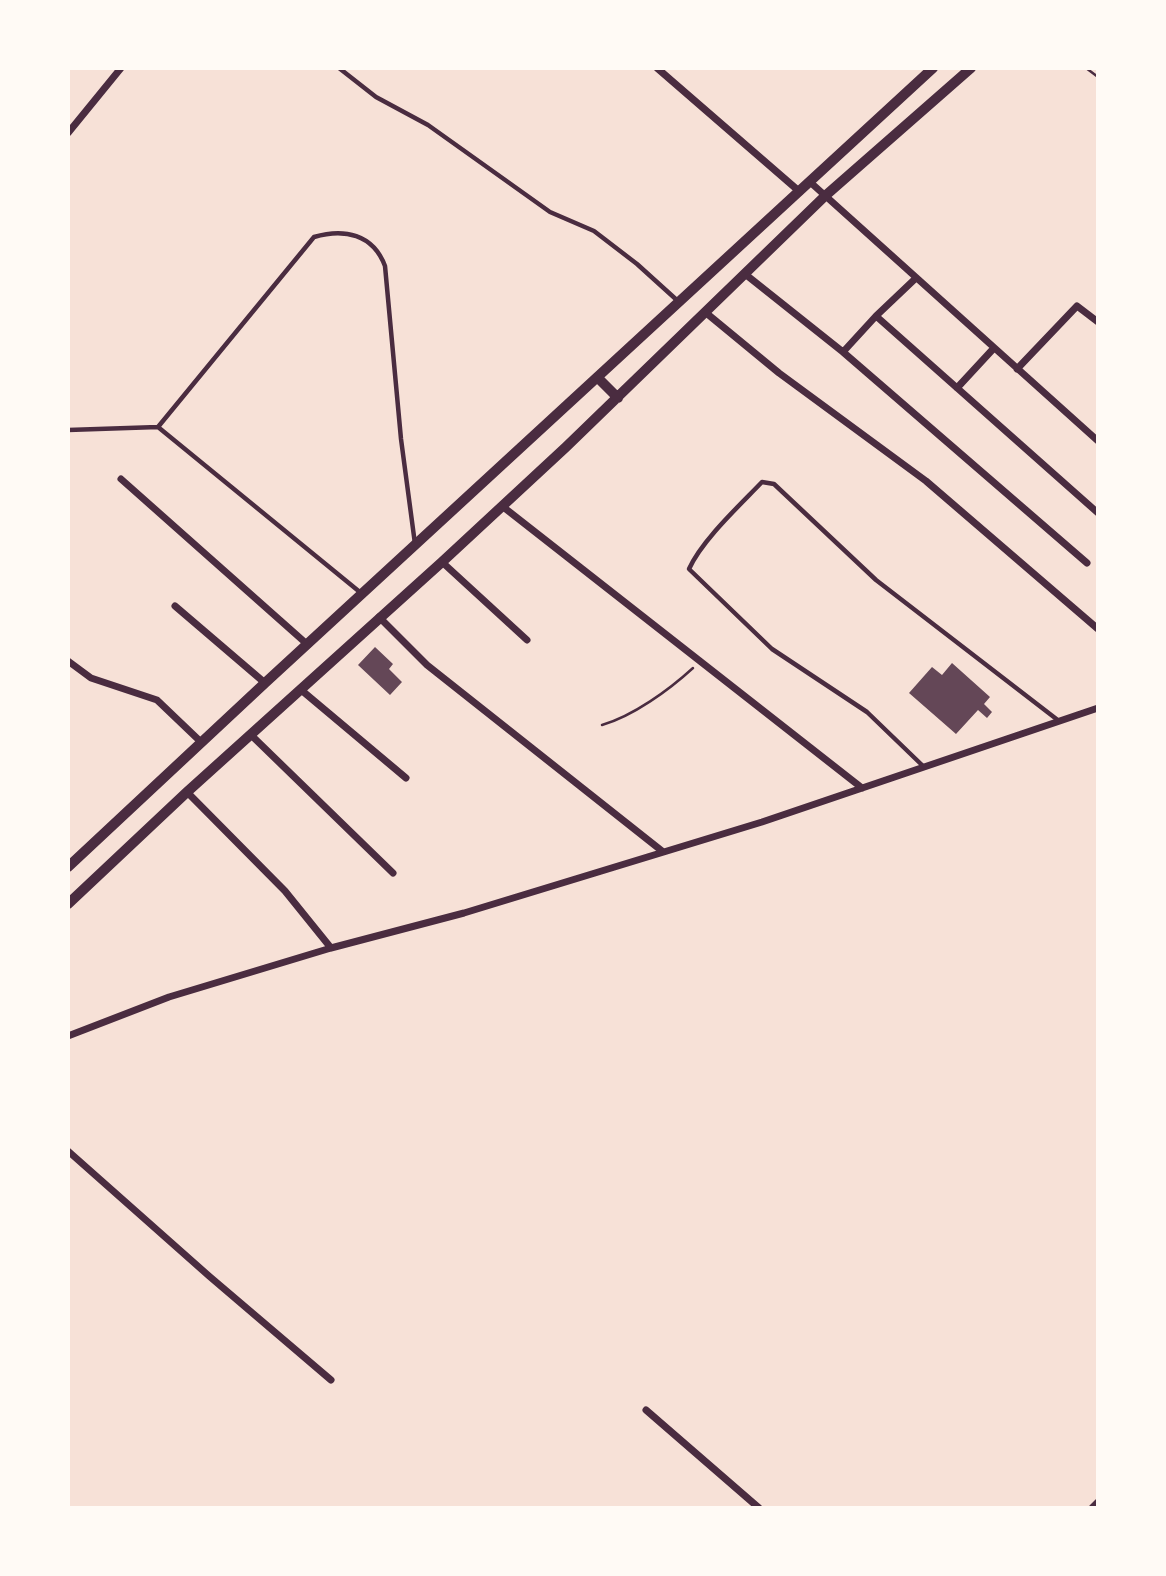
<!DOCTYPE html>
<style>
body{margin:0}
#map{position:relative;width:1166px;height:1576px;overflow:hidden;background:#f7e1d7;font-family:"Fira Sans",sans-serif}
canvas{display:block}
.frame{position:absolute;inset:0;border:70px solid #fffaf5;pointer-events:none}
</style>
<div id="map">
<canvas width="1166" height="1576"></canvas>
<div class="frame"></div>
</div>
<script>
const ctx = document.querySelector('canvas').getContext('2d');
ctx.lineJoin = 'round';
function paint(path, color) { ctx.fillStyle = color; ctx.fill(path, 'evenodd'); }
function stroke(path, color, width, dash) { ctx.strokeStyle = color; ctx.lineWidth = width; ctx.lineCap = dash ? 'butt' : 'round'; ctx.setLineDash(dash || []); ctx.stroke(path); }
const building = new Path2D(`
 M375,647L393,664L389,669L402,682L390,695L358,665Z
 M952,663L990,697L984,704L992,712L987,718L978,710L956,734L909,693L932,667L942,675Z`);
const path = new Path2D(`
 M1086,68L1098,77
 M602,725C633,716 669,690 693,668`);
const service = new Path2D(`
 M339,68L376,97L428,125L550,212L594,231L637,264L679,302
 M158,427L314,237C344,228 373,234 385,266L401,439L415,544
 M68,430L158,427L361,593
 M923,766L867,712L772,649L689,569C702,540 740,505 762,482L774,484L876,580L1059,721`);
const minor = new Path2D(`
 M657,68L800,192
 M68,133L121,68
 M810,182L1098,441
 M745,274L843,352L876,316L916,278
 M705,312L779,373L926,481L1098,629
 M876,316L1098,513
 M843,352L1087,563
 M1017,369L1077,306L1098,322
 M957,388L994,348
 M121,479L308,645
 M502,506L862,788
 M442,562L527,640
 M175,606L265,683
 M379,617L427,665L662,851
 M68,661L91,678L157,700L202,743
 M300,689L406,778
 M250,734L393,873
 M187,792L285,891L331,948
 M68,1036L169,997L331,948L464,913L762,822L1098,708
 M68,1151L209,1276L331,1380
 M646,1410L759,1508
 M1092,1508L1098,1502`);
const tertiary = new Path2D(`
 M598,378L618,398
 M68,867L265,683L933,68
 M68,904L187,792L442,562L566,447L825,196L971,68`);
paint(building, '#644757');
stroke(path, '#4a2c40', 2.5);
stroke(service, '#4a2c40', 4.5);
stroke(minor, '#4a2c40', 7);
stroke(tertiary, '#4a2c40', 10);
</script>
